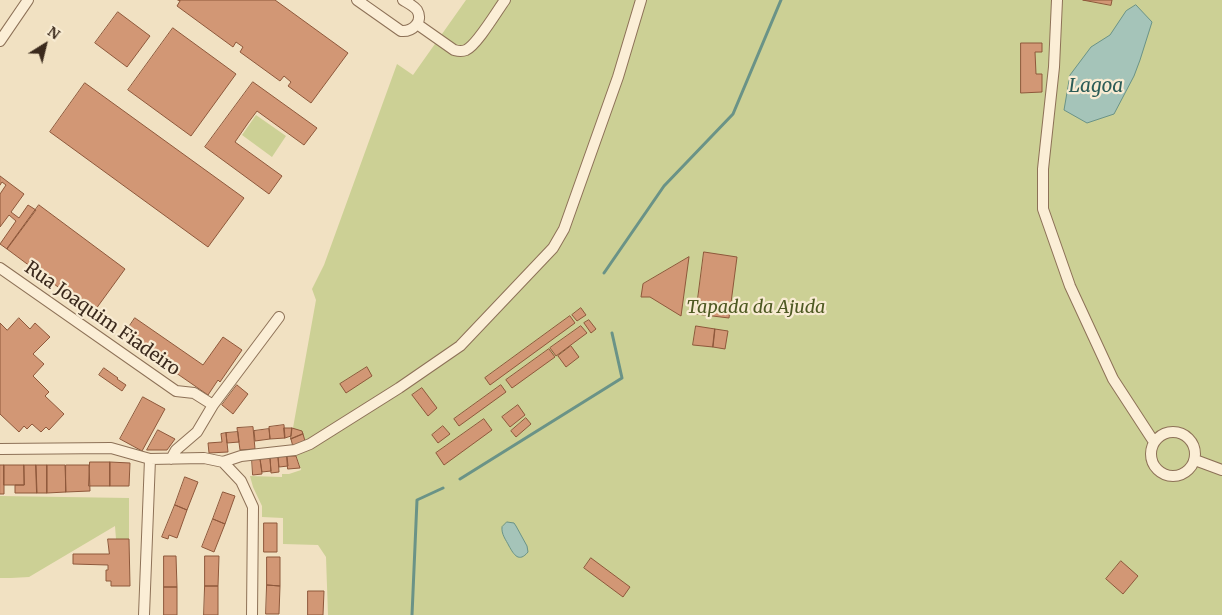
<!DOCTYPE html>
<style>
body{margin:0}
#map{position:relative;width:1222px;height:615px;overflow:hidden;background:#f1e1c2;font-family:Merriweather,serif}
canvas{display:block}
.north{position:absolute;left:20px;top:20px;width:50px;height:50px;-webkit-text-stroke:4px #f8ebd2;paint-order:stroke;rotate:36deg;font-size:14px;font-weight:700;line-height:20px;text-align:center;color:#3b2a1d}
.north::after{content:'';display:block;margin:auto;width:18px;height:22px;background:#3b2a1d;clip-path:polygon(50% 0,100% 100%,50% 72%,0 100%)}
</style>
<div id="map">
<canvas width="1222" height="615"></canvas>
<div class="north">N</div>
</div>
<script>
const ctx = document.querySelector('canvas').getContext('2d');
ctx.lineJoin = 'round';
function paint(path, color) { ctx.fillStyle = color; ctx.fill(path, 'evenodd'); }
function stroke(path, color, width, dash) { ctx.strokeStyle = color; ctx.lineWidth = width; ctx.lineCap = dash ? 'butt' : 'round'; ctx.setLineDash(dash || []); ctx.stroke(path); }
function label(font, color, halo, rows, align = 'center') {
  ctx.font = font + ' Merriweather,serif'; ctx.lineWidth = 4.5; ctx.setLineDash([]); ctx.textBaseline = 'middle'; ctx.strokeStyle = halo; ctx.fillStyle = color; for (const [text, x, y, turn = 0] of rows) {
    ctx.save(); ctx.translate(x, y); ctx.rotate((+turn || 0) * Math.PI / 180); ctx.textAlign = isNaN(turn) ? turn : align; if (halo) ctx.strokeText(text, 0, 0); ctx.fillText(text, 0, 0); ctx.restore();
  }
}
const green = new Path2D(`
 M466,0H1222V615H328L326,557L318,545L283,544V518L262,517V506L253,487L250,476L282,477V474H289L301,470L291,439L316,300L312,289L324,265L397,64L413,75Z
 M256,115L286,136L272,157L242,135Z
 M0,496L129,498V539H116L115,526L29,577L11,578H0Z`);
const water = new Path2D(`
 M1136,5L1152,22L1140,60L1134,76L1114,114L1087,123L1064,110L1070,75L1091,47L1110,35L1126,11Z
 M507,522L514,523L516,526L527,546L528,552C519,563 514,555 509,546C506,540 501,534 502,527Z`);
const stream = new Path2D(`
 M604,273L664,186L733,114L781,0
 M460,479L622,378L612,333
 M412,615L417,500L443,488`);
const building = new Path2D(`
 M178,0H275L348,53L311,103L288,86L291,82L284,76L280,81L240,52L243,47L236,42L233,47L177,6L180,1Z
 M1083,0H1112L1111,5Z
 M118,12L150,36L127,67L95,43Z
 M173,28L236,74L191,136L128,90Z
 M1021,43H1042V52H1035L1036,74H1042V92L1021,93Z
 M253,82L317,128L304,145L257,111L248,123L235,142L282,176L269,194L205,147Z
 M85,83L244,198L208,247L50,132Z
 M0,176L24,194L11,212L19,218L28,205L36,210L7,249L0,244L16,221L9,215L0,227V194L6,185L2,182L0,185Z
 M39,205L125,269L93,313L7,249Z
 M704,252L737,257L729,318L696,314Z
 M689,257L681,316L650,297H641L643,284Z
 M581,308L586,315L577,321L572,315Z
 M570,316L575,323L490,385L485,378Z
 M19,318L30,329L35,323L50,337L33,354L44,364L33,376L49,392L45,396L64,414L49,430L46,427L41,432L32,424L27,429L24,426L19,432L0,414V323L7,330Z
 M135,318L203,365L223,337L242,350L220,382L218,380L208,395L124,337L128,331L127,330Z
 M589,320L596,329L591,333L584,323Z
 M581,326L587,333L556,356L550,348Z
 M696,326L715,329L713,347L693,345Z
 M715,329L728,331L725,349L713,347Z
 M571,346L579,357L566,367L558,356Z
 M549,349L555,357L512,388L506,380Z
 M367,367L372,376L346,393L340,384Z
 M104,368L118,378L117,379L126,385L122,391L99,375Z
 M237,385L248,394L233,414L222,405Z
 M501,385L506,392L459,426L454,419Z
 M422,388L437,408L428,416L412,395Z
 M143,397L165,409L142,451L120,439Z
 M518,405L525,415L510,427L502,417Z
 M526,418L531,424L516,437L511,431Z
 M484,419L492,430L444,465L436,453Z
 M284,425L285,438L270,439L269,427Z
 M443,426L450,434L438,443L432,435Z
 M253,427L255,449L240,450L237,428Z
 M284,428H292L291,436L285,438Z
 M292,428L302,431L303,434L291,439Z
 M269,429L270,439L255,441L254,431Z
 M158,430L175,439L167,450H147Z
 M238,432L239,442L227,443L226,433Z
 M226,433L228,452L209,453L208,443L222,442L221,434Z
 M303,434L305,441L293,447L291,439Z
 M287,456L288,466L279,467L278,457Z
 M287,456H296L300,468L288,469Z
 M278,457L279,472L271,473L270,458Z
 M270,458L271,471L262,472L260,459Z
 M252,459H260L262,474L253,475Z
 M90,462H110V486H89Z
 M110,462L130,463L129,486H110Z
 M0,465H4V494H0Z
 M4,465H24V485H4Z
 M24,465H36L37,493H15V485H24Z
 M36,465H47V493H37Z
 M47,465H65L66,492L47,493Z
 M66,465H89L90,491L66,492Z
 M185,477L198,482L187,510L175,505Z
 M223,492L235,496L225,524L213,519Z
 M175,505L187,510L177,538L169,535L168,539L162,537Z
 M213,519L225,524L214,552L202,547Z
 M264,523H277V552H264Z
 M108,539H129L130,586H111V581H106V570H108V565L73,564V554H109Z
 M164,556H176L177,587H164Z
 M205,556H219L218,586H205Z
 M267,557H280V586L267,585Z
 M591,558L630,587L623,597L584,568Z
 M1121,561L1138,576L1123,594L1106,579Z
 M267,585L280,586L279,614H266Z
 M205,586H218V615H204Z
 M164,587H177V615H164Z
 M308,591H324L323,615H308Z`);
const street = new Path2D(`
 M357,0L401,31C412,32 424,22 417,10C414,6 408,3 403,0
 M1057,0L1054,67L1043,169V209L1070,286L1113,379L1154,442
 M417,24L454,50C458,51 461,52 466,50C477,45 497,11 505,0
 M0,41L28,0
 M0,268L176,391L194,393L213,405
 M1151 454a22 22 0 1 1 44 0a22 22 0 1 1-44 0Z
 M0,449L111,448L150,459L204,458L223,462L241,456L295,450L310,444L399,388L460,346L553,248L564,229L618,77L641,0
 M171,459L176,450L197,432L213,405L279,317
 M1195,460L1222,470
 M223,462L241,481L253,507L252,615
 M144,615L150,459`);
const parkNames = [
 ["Tapada da Ajuda",756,308]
];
const streetNames = [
 ["Rua Joaquim Fiadeiro",102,319,35]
];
const waterNames = [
 ["Lagoa",1096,87]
];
paint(green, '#ccd095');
paint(water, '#a5c4b9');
stroke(water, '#6a9387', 1);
stroke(stream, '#6a9387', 3);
paint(building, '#d29775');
stroke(building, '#8e583b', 1);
stroke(street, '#8d7157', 12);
stroke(street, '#fbeed6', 10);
label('italic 18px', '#4e5922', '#f8ebd2', parkNames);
label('18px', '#3b2a1d', '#f8ebd2', streetNames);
label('italic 19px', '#2b5c57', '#f8ebd2', waterNames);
</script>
